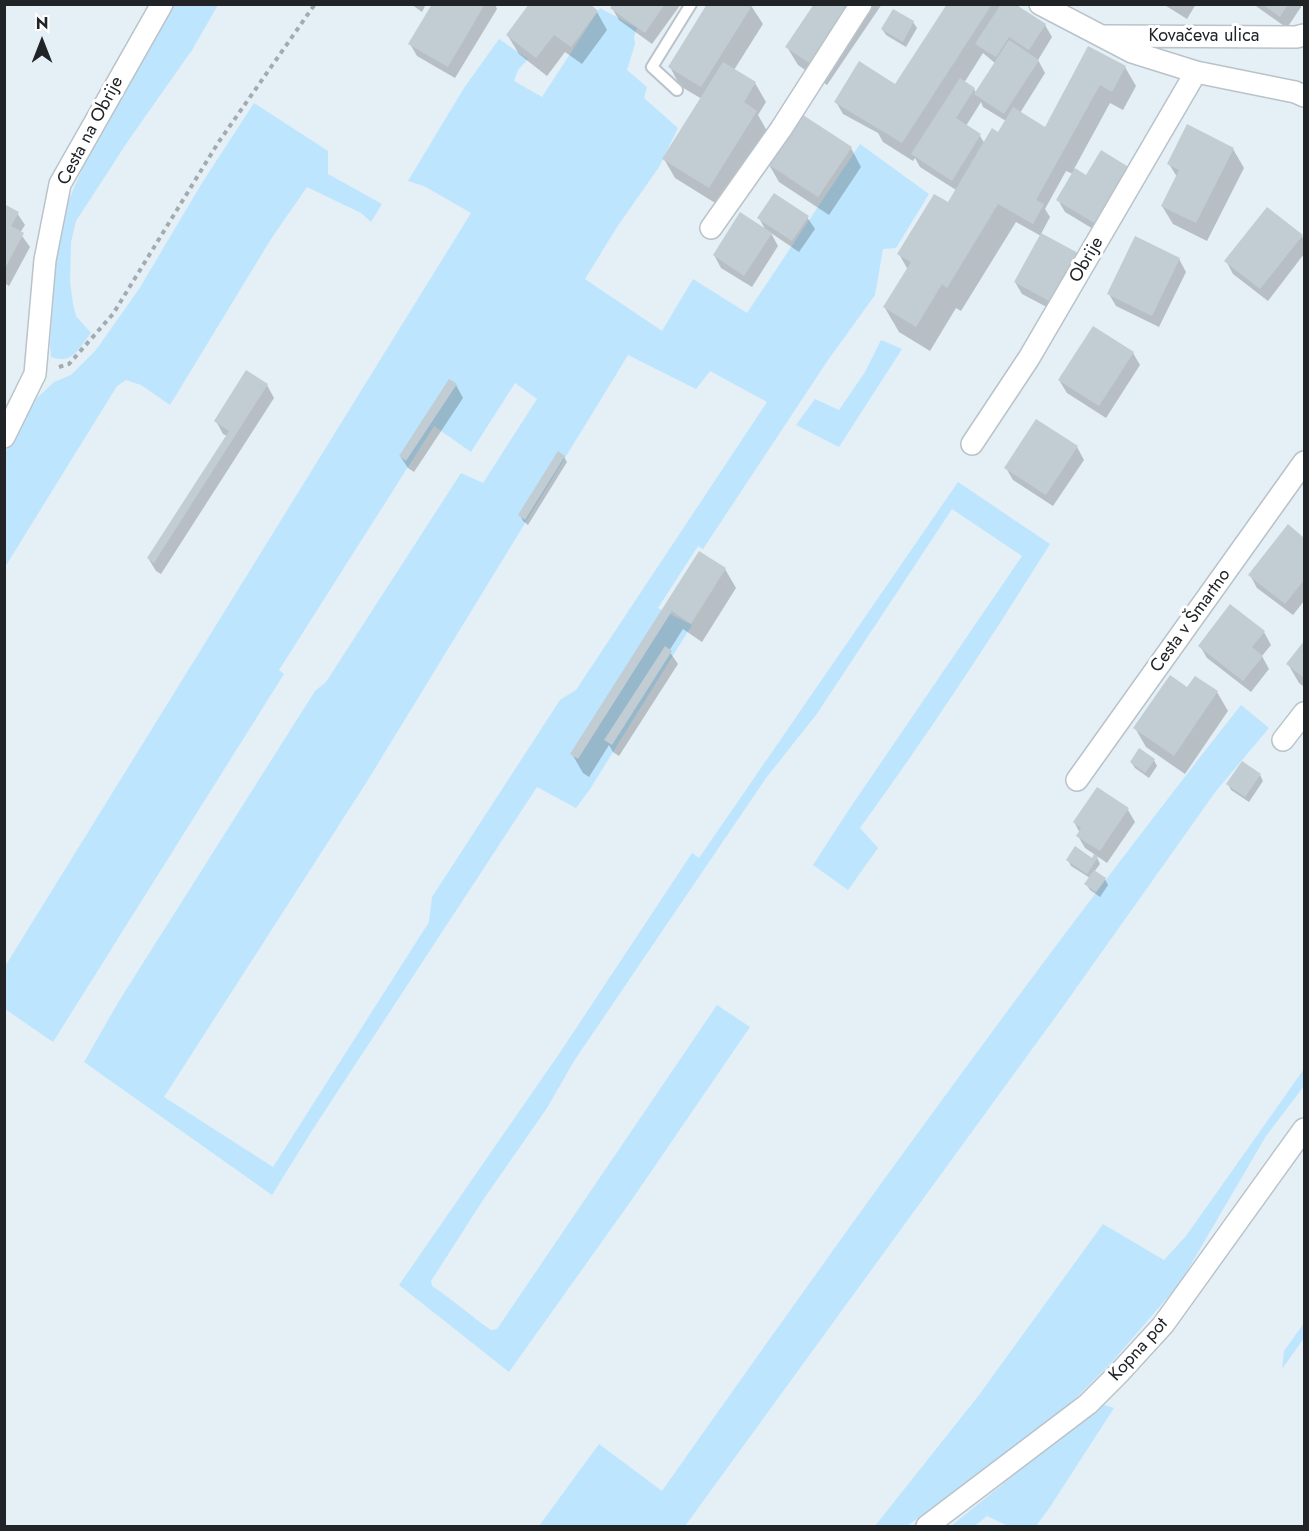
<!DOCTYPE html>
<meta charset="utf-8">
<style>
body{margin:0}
#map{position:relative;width:1309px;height:1531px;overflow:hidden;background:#e5eff6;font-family:Jost,sans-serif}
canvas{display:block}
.frame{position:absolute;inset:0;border:6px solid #202426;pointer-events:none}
.north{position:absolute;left:12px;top:12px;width:60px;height:60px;-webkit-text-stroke:4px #fff;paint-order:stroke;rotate:0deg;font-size:16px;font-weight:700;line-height:24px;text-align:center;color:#202426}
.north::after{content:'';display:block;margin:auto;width:21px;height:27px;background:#202426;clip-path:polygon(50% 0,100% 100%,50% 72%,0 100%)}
</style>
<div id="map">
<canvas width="1309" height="1531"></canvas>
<div class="frame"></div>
<div class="north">N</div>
</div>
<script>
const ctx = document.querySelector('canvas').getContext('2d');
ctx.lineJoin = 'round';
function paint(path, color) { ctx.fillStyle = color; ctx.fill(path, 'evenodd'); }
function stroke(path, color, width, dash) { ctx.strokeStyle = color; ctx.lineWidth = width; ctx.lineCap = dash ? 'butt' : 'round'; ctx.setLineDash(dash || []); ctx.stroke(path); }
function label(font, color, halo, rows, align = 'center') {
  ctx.font = font + ' Jost,sans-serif'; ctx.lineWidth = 6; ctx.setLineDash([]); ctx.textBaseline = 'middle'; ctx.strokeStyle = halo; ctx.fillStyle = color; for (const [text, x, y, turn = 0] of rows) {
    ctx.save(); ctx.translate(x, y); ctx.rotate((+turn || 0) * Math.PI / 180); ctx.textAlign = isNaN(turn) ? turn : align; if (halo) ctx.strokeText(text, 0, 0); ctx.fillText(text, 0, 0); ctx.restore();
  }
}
const green = new Path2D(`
 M174,5H218L192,50L128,141L76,221L71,242L70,282L73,304L76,316L91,333C79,348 73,365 51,357L50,344L58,238L66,206L92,147Z
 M600,8L637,28L634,37L635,44L627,70L647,87L644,98L678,128L659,167L617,227L585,279L662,331L693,279L747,313L860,144L929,194L896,248L883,249L875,295L828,360L703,549L698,546L658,608L692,625L590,789L576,808L537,787L313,1129L272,1195L84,1062L119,1001L315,691L326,682L461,473L483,483L537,399L515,383L471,452L434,426L279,670L284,674L53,1042L5,1009L4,968L471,213L424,186L408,181L464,88L499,39L528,59L518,70L514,81L542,97ZM628,355L696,389L710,371L767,402L576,690L560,700L432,897L429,922L273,1167L164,1097L366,783Z
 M254,103L328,151V174L382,204L371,222L361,213L307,187L271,239L170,405L141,385L126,380L117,386L5,567L4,454L36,399L54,382L71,375L96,350L139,289L202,183Z
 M881,340L902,349L839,447L796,425L815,399L839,410L865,372Z
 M958,482L1050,544C990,640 927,736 860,828L878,848L848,890L813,865L848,811L1022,556L952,509L816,715L766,778L574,1061L547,1108L483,1200L431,1281L432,1286C453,1300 471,1316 491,1330L497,1329L717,1005L750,1027L633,1198L509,1372L399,1285L561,1051L692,853L699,858Z
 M1241,705L1269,728L1216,791L1062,1008L685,1526H539L599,1444L662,1491C849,1226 1039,961 1241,705Z
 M1304,1069V1086L1266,1136L1180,1283L1112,1362L1074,1400L1036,1431L907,1526H875L979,1395L1103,1224L1164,1260L1186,1236Z
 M1304,1323V1338L1282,1369L1284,1351Z
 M1102,1404L1114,1408L1050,1507L1036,1526H1008L987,1516L975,1526H951Z`);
const shadow = new Path2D(`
 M411,4H426L422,12Z
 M433,4H495L497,9L455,78L417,56L410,44Z
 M614,4H681L652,44L619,20L612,8Z
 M750,4L763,24L734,70L755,83L766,102L758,115L767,131L720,206L675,178L664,159L702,99L680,86L670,67Z
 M816,4H882L827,85L798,65L787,47Z
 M949,4H1012L1045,25L1052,37L1038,60L1045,73L1020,113L1045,128L1089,48L1125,67L1136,86L1123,110L1110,103L1074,169L1087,177L1108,238L1065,212L1058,200L1073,174L1066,171L1045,209L1050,217L1041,234L1060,314L1022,294L1015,282L1041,236L1016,222L961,311L956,308L930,351L899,332L885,308L908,270L899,254L948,204L956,190L920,167L915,158L913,161L883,142L878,133L843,114L836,102L895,87ZM983,53L996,64L977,94L974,89L964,83ZM981,102L983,107L1006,121L998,134L985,144L980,136L966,126Z
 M1163,4H1196L1187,19Z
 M1253,4H1303L1287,28Z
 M893,11L913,22L917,28L906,47L886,35L882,29Z
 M597,12L607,30L582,64L565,52L547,76L519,54L508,36Z
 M851,148L861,167L829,215L779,182L768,163Z
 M1233,149L1244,168L1207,241L1173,224L1162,206L1177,177L1169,164Z
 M4,206L17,213L25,225L20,233L30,247L9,286L4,283Z
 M807,217L815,229L799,252L771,233L778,246L752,287L721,268L714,255L766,231L759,218Z
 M1302,236L1304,241V254L1268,301L1233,274L1226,261Z
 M1179,259L1186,272L1159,327L1116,306L1109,294Z
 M1133,353L1140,365L1106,418L1067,393L1059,380Z
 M247,372L267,385L274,398L161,574L156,571L148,558L227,436L223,434L216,421Z
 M456,385L463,398L414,472L408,468L400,456Z
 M1077,447L1084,460L1053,506L1013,480L1006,468Z
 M564,457L567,462L528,525L523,521L520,515Z
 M1288,527L1304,540V601L1293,615L1257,588L1250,575Z
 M699,553L725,569L736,588L702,642L683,629L669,651L678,664L619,756L613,752L609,745L589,777L583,773L572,754Z
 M1264,632L1271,645L1262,656L1269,669L1251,692L1207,658L1200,646Z
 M1304,643V687L1299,683L1288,664Z
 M1195,678L1217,692L1228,711L1185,774L1146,747L1135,728L1188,689Z
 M1154,760L1157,766L1149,778L1135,768L1131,762Z
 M1260,775L1263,781L1249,802L1231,790L1228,784Z
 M1128,810L1135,822L1107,863L1085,848L1078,836L1080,833L1074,822Z
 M1096,855L1100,864L1094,872L1105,879L1108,885L1100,897L1090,890L1086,884L1090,878L1071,866L1068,860H1092Z`);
const building = new Path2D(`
 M432,4H485L448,67L408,44Z
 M529,4H590L598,11L571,47L554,35L536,58L506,35Z
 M613,4H665L645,33L610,8Z
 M707,4H753L701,87L668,67Z
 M814,4H858L816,67L785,47Z
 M947,4H992L902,143L834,102L859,61L895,84Z
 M1001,4H1015L1046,24L1029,50L1009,37L996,57L975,44Z
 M1262,4H1288L1280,17Z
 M893,9L914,21L903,42L881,29Z
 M1009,40L1039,60L1004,114L974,94Z
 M1088,46L1126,66L1112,92L1100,85L1036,200L1044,204L1033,224L998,204L947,288L942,284L916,327L883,307L911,262L897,254L934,194L948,202L992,128L998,132L1013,107L1045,127Z
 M723,62L756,82L744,102L757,111L709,188L662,159Z
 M960,78L975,88L956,118L981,134L952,181L911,154Z
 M800,113L852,147L818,197L766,163Z
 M1187,124L1234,148L1196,223L1161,206L1179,170L1167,164Z
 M1101,150L1135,171L1101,227L1056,200L1075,168L1086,175Z
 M774,193L809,216L792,241L757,218Z
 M4,204L19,212L11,226L24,233L4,270Z
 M1267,207L1303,235L1260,289L1224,261Z
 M740,212L772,233L744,276L713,255Z
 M1041,233L1080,254L1053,303L1014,282Z
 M1135,236L1180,258L1152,316L1107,294Z
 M1093,326L1134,352L1099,406L1058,380Z
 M246,370L268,384L154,563L147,558L229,431L214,421Z
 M449,379L457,384L406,461L399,456Z
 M1036,419L1078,446L1046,495L1004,468Z
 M558,451L565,456L525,520L518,515Z
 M1288,524L1304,538V580L1285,604L1248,575Z
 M699,551L726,568L691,624L672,611L578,759L570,754Z
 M1230,604L1265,631L1252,647L1263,656L1243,681L1198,646Z
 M1304,641V678L1286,664Z
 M665,646L672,651L612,745L604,740Z
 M1170,675L1187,687L1195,676L1218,691L1174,756L1133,728Z
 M1139,748L1155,759L1145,773L1130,762Z
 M1242,761L1261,774L1245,797L1226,784Z
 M1097,787L1129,808L1100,851L1076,836L1081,828L1073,822Z
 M1075,846L1092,858L1094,854L1098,857L1087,874L1066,860Z
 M1094,870L1106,878L1096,892L1084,884Z`);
const path = new Path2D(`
 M59,367L69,364L113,314L218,143L315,4`);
const service = new Path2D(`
 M677,90L652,67L691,4`);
const minor = new Path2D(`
 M1040,4L1132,52L1196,72L1295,92L1304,96
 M1105,36L1296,37L1304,35
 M711,228L781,129L861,4
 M4,437L35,374L45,260L60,184L162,4
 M972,444L1029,358L1196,72
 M1283,740L1304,713
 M1077,780L1304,462
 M927,1526L1088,1404L1120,1372L1163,1325L1304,1129`);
const streetNames = [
 ["Kovačeva ulica",1204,37],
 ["Cesta na Obrije",91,131,-62],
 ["Obrije",1087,260,-60],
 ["Cesta v Šmartno",1191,621,-54],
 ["Kopna pot",1139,1350,-48]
];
paint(green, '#bde5fe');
paint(shadow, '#0003');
paint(building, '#c2ccd3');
stroke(service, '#b9c3c9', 14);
stroke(minor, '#b9c3c9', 24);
stroke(path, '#a3abb0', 4, [4.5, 4.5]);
stroke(service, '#fff', 10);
stroke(minor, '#fff', 21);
label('18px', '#202426', '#fff', streetNames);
</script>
